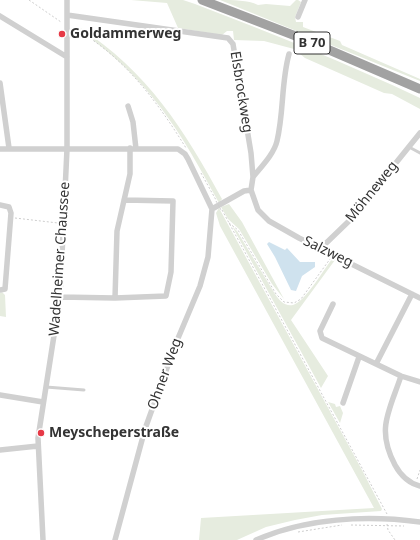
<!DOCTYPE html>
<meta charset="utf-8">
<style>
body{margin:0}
canvas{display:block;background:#fff}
</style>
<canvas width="420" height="540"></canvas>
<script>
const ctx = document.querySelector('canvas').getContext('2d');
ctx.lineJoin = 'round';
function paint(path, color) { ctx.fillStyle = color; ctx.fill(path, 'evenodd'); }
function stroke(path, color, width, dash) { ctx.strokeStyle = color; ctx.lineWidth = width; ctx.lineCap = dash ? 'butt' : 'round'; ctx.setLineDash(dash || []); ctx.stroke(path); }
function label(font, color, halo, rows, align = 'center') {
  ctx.font = font + ' "Noto Sans",sans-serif'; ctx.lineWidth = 4; ctx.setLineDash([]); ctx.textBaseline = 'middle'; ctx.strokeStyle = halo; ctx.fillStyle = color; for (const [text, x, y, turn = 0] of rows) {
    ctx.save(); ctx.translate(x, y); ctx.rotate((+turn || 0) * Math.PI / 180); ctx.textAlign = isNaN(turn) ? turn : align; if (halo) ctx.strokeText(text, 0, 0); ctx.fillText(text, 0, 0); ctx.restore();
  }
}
const green = new Path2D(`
 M131,0H183L195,4C271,33 346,63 420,98V109L392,94L384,93L305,58L294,49L264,41L234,40L233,31H227L222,35L178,28L167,3Z
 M220,0C233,0 248,0 258,5L266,4L290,6L296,0H298L301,2L295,17L296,22H303V27L340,41L342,45L420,79V81Z
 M79,27C148,72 184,129 222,199L219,203C181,132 149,79 82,32Z
 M229,204L242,222L284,299L272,284L239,229L228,219L221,207Z
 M219,208L362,470L382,509L381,511L322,515L295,520L266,527L237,540H199L201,518L374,508L220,226L216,213Z
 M232,226L237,231L275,294C279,300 285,307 293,305C305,302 324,269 332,259L335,260L291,320L328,376L321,388Z
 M2,292L5,295L6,317L0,316V293Z
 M328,402L335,404L336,407L340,406L343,413L340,423Z`);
const water = new Path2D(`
 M269,242L285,250L287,248L300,262H315V267L302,276L296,291L291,290L275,257L267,244Z`);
const path = new Path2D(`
 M29,0L61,22
 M73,28C123,55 157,101 186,148
 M201,173L216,200
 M222,210L387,514
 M15,218L58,223
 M229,223L238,230L276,294L284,302L294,303L301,299L330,259
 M417,479L420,470
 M387,524L388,530L395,540
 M351,525L404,526
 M298,532L342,525`);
const service = new Path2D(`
 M409,147L420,153
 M46,387L84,390`);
const minor = new Path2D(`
 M67,15L228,38L233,44L251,153L253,177L251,190L258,210L269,221L299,238L420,298
 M0,16L67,57
 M298,17L305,0
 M0,83L9,148
 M128,106L133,122L136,149
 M0,149H178L185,154L188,159L212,209L208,257L200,286L176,343L145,429L115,540
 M253,177C261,167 274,154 277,141C284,112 281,83 289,54
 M0,205L9,207L11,213L5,289L0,290
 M212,209L244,191L251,190
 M321,248L349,221L420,133
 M60,297L115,298L117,231L130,174V148
 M115,298L166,296L171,272L173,201L124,200
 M333,304L320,331L322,338L401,376L420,382
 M376,364L412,294
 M401,376C389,412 376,429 395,465C401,476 408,483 420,486
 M0,395L43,402
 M343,403L359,357
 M0,450L38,446
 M43,540L38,438L60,297L67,149V0
 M256,540C306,518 366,515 420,522`);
const trunk = new Path2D(`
 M202,0L306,40L420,89`);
const pathBridge = new Path2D(`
 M216,201L221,210`);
const markers = [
 [62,34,4,"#e63946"],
 [41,433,4,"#e63946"]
];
const shields = [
 [312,43,36]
];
const shieldNames = [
 ["B 70",312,43]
];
const poiNames = [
 ["Goldammerweg",70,34],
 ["Meyscheperstraße",49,433]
];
const streetNames = [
 ["Elsbrockweg",241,92,81],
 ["Möhneweg",372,192,-51],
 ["Salzweg",328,252,26],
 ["Wadelheimer Chaussee",60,259,-86],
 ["Ohner Weg",165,374,-70]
];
paint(green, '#e6ecdf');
paint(water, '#cfe2ee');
stroke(path, '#cdcdcd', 1, [2, 2]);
stroke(service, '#d0d0d0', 3);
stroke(minor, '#d0d0d0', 5.5);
stroke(trunk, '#a2a2a2', 9);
stroke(pathBridge, '#cdcdcd', 1, [2, 2]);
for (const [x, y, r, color] of markers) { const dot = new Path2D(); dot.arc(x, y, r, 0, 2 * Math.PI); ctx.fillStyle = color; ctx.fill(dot); stroke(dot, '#fff', 1.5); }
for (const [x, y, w] of shields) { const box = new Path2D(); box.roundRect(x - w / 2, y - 11, w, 22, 3); ctx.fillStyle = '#fff'; ctx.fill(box); stroke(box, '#333', 1); }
label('bold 13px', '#333', null, shieldNames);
label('bold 14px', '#333', '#fff', poiNames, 'left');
label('14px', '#333', '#fff', streetNames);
</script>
